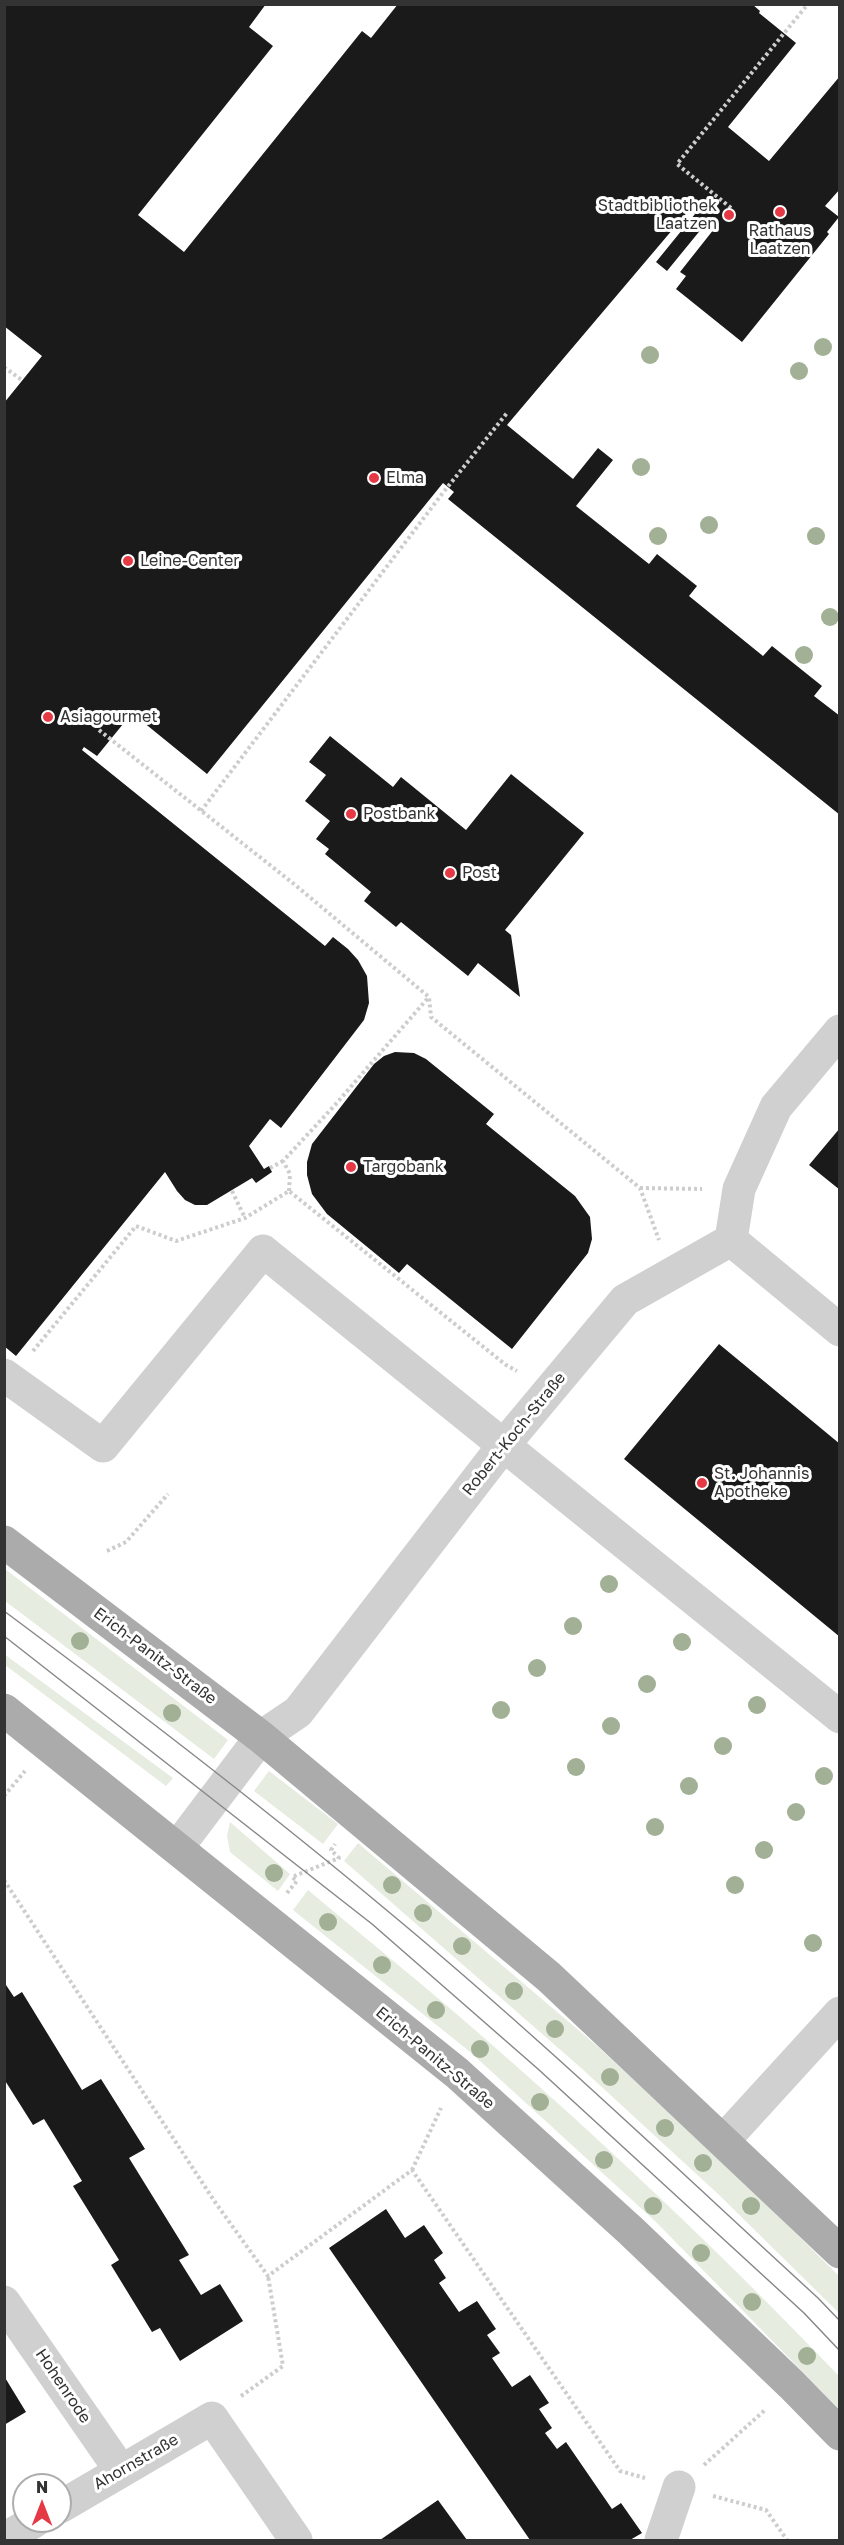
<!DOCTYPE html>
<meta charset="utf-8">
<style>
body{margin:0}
#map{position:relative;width:844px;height:2545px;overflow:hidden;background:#fff;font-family:"Golos Text",sans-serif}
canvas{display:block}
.frame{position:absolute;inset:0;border:6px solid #333;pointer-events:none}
.north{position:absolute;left:12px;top:2473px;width:60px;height:60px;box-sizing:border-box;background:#fff;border:2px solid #adadad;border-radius:50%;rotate:0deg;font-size:16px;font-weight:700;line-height:24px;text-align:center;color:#333}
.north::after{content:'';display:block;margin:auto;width:21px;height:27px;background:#e63946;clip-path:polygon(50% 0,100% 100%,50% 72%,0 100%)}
</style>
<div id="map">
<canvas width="844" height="2545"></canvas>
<div class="frame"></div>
<div class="north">N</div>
</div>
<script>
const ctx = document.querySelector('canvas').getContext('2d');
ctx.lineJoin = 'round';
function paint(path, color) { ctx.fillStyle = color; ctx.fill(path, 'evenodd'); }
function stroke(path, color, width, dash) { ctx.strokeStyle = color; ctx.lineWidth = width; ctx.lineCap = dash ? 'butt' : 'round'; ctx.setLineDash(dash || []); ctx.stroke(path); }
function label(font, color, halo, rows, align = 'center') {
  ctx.font = font + ' "Golos Text",sans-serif'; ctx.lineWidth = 6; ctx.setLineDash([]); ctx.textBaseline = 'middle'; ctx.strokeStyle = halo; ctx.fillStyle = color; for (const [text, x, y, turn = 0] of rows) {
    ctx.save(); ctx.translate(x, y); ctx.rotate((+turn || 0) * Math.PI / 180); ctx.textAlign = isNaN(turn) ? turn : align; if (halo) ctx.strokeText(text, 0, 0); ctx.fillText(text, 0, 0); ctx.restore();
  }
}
const green = new Path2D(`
 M5,1569L228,1740L214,1759L5,1601Z
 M4,1654L173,1778L166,1786L5,1665Z
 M269,1771L338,1824L323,1844L254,1791Z
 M230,1822L290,1874L278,1891L230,1852L227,1836Z
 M358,1843L596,2045L733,2171L839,2276V2313L717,2193L580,2067L344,1861Z
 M308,1890C366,1939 425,1986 482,2036C606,2144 726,2258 839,2376V2409L655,2221L469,2051L293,1910Z`);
const building = new Path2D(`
 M4,4H266L249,27L273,46L138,215L184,252L362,31L371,38L398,4H752L760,11L759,13L796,43L728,127L769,161L840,76V189L825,206L839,217L827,232L829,234L742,342L676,289L686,276L680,272L714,229L707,222L667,271L656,262L695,214L690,209L507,425L573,479L598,448L613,460L576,506L649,564L657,554L697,586L689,596L763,656L772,646L822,686L814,696L840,716V815L448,499L454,492L443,483L207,774L132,713L97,756L84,747L82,750L325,946L333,937L348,949L358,960L367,976L369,1003L364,1020L281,1128L270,1119L249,1146L264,1169L269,1166L272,1172L256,1183L252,1178L207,1205H195L185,1200L177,1191L165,1172L16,1356L4,1346V403L42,356L4,326Z
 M330,736L393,787L401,777L466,830L511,774L584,833L505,930L511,935L520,997L478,963L468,976L401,922L396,927L364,901L371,892L325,854L329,849L316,839L330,821L305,801L326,775L309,762Z
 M395,1052L414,1053L426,1059L494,1114L486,1124L575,1196L590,1217L592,1239L588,1253L512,1349L407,1264L399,1273L327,1214L312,1194L307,1175V1162L312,1144L374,1064L384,1056Z
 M840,1128V1190L809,1165Z
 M719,1344L840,1444V1637L624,1459Z
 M4,1982L14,1997L22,1992L82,2090L101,2079L145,2149L129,2158L189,2255L179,2260L201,2295L220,2284L243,2321L180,2361L160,2328L152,2332L111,2265L119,2260L73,2186L82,2181L44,2119L33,2125L4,2079Z
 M386,2209L405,2238L424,2225L443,2253L434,2260L446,2278L439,2283L459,2312L477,2301L496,2329L487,2335L500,2353L492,2358L512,2387L530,2375L549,2403L539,2409L552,2428L545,2433L557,2449L566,2442L612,2509L621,2503L642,2533L630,2540H530L329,2248Z
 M4,2376L26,2412L4,2425Z
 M438,2500L467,2540H380Z`);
const path = new Path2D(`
 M731,208L677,164L808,4
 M4,367L23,381
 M99,730L294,884L429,997L431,1017L640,1188L659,1240
 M201,811L442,494L507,413
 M270,1168L283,1161
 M640,1188L702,1189
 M232,1191L245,1218
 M289,1191L290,1174L283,1161L335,1105L428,998
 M33,1351L136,1226L176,1241L245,1218L289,1191L506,1365L517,1371
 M107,1551L126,1542L168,1494
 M4,1796L25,1771
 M4,1880L215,2202L268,2276L412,2170L620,2471L645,2478
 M287,1893L297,1881L292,1877L339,1858L331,1850L335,1844
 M412,2170L441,2108
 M241,2396L283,2366L268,2276
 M704,2465L765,2410
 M713,2496L766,2510L787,2540`);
const minor = new Path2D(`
 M731,1240L840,1330
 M4,1375L103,1446L263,1251L840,1717
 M177,1848L261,1737L298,1712L503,1446L625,1300L731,1240L739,1189L776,1107L840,1031
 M724,2140L840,2013
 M4,2302L121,2471
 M60,2507L212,2418L296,2540
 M4,2539L35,2521
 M661,2540L679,2487`);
const major = new Path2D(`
 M4,1542L261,1737L549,1977L840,2252
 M4,1710L457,2073L631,2231L792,2385L840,2434`);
const tram = new Path2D(`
 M4,1611C133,1707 261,1805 384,1908C534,2032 675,2167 818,2298L840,2321
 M4,1636L372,1924L538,2069L804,2313L840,2351`);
const trees = [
 [823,347],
 [650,355],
 [799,371],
 [641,467],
 [709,525],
 [658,536],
 [816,536],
 [830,617],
 [804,655],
 [609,1584],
 [573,1626],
 [80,1641],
 [682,1642],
 [537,1668],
 [647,1684],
 [757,1705],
 [501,1710],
 [172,1713],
 [611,1726],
 [723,1746],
 [576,1767],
 [824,1776],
 [689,1786],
 [796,1812],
 [655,1827],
 [764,1850],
 [274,1873],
 [392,1885],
 [735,1885],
 [423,1913],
 [328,1922],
 [813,1943],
 [462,1946],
 [382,1965],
 [514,1991],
 [436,2010],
 [555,2029],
 [480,2049],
 [610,2077],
 [540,2102],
 [665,2128],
 [604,2160],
 [703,2163],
 [653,2206],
 [751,2206],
 [701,2253],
 [752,2302],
 [807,2356]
];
const markers = [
 [780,212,6,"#e63946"],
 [729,215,6,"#e63946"],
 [374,478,6,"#e63946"],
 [128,561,6,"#e63946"],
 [48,717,6,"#e63946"],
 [351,814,6,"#e63946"],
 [450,873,6,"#e63946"],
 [351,1167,6,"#e63946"],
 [702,1483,6,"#e63946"]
];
const poiNames = [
 ["Stadtbibliothek",717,206,"right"],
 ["Laatzen",717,224,"right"],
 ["Rathaus",780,231,"center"],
 ["Laatzen",780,249,"center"],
 ["Elma",386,478],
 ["Leine-Center",140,561],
 ["Asiagourmet",60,717],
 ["Postbank",363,814],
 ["Post",462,873],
 ["Targobank",363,1167],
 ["St. Johannis",714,1474],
 ["Apotheke",714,1492]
];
const streetNames = [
 ["Robert-Koch-Straße",514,1434,-51],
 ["Erich-Panitz-Straße",155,1656,37],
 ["Erich-Panitz-Straße",435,2058,40],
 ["Hohenrode",63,2386,56],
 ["Ahornstraße",136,2462,-30]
];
paint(green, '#e6ecdf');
paint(building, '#1a1a1a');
stroke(path, '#cdcdcd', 4, [3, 3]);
stroke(minor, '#d0d0d0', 33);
stroke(major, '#ababab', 33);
stroke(tram, '#888', 1.5);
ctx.fillStyle = '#a2b095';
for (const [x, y] of trees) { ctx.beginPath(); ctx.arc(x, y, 9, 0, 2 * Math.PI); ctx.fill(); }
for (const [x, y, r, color] of markers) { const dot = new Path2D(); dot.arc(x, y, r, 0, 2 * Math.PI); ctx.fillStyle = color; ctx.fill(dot); stroke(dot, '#fff', 2); }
label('16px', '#333', '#fff', poiNames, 'left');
label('16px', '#333', '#fff', streetNames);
</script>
